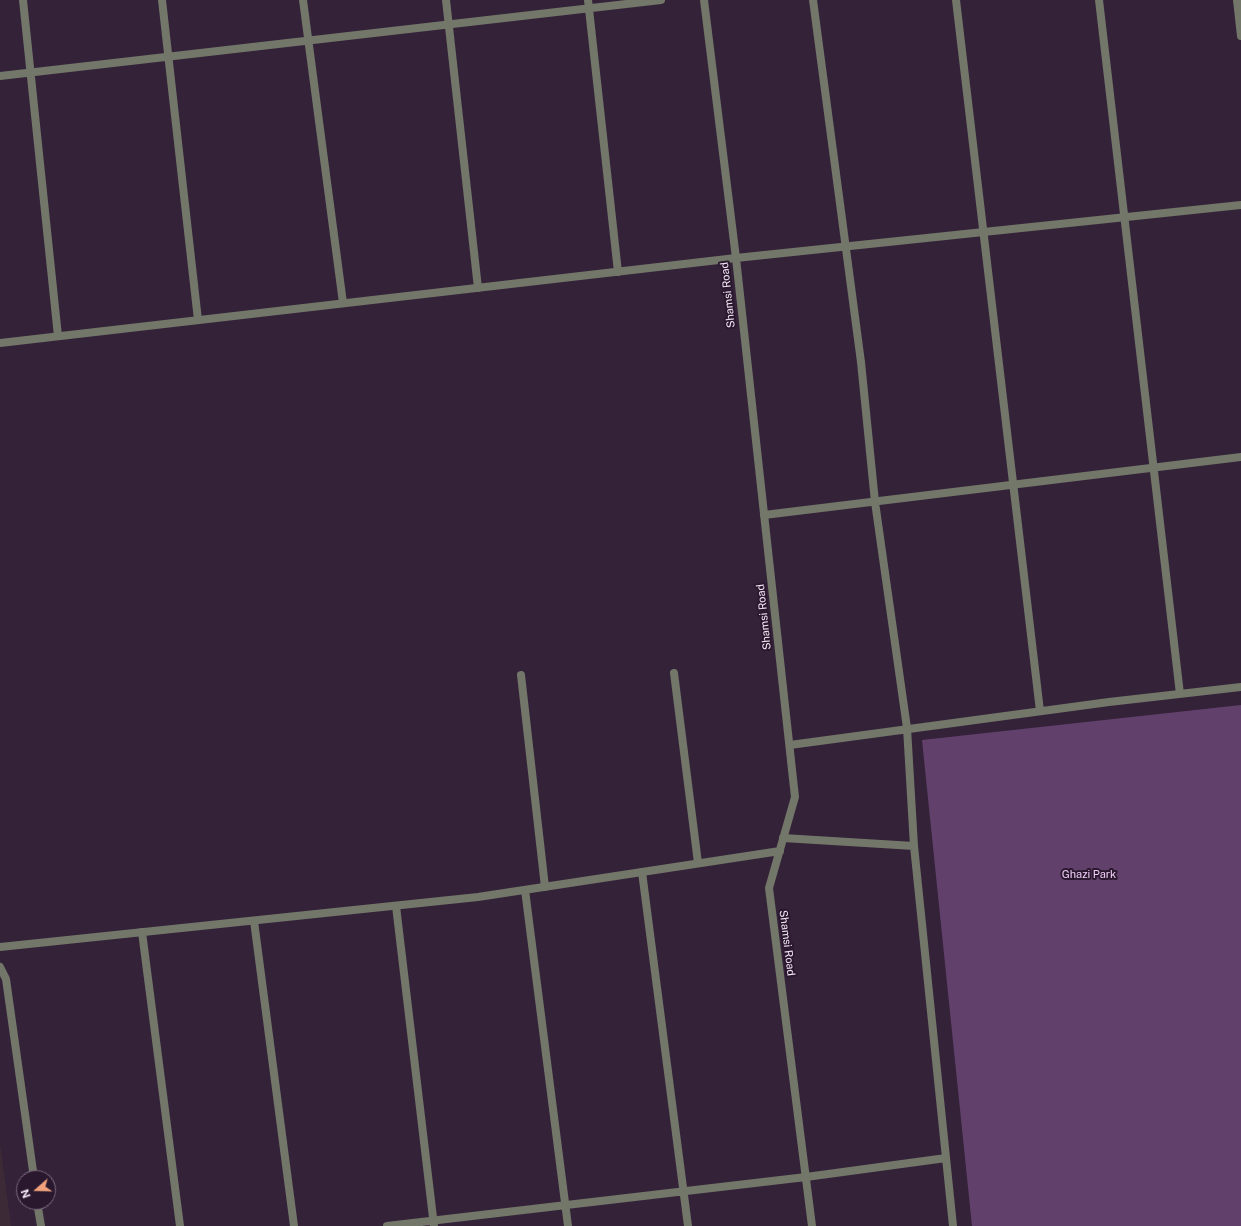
<!DOCTYPE html>
<style>
body{margin:0}
#map{position:relative;width:1241px;height:1226px;overflow:hidden;background:#342239;font-family:"Public Sans",sans-serif}
canvas{display:block}
.north{position:absolute;left:16px;top:1170px;width:40px;height:40px;box-sizing:border-box;background:#2a182e;border:1px solid #7b6b7e;border-radius:50%;rotate:250deg;font-size:11px;font-weight:700;line-height:16px;text-align:center;color:#f4e8f7}
.north::after{content:'';display:block;margin:auto;width:14px;height:18px;background:#f1a17c;clip-path:polygon(50% 0,100% 100%,50% 72%,0 100%)}
</style>
<div id="map">
<canvas width="1241" height="1226"></canvas>
<div class="north">N</div>
</div>
<script>
const ctx = document.querySelector('canvas').getContext('2d');
ctx.lineJoin = 'round';
function paint(path, color) { ctx.fillStyle = color; ctx.fill(path, 'evenodd'); }
function stroke(path, color, width, dash) { ctx.strokeStyle = color; ctx.lineWidth = width; ctx.lineCap = dash ? 'butt' : 'round'; ctx.setLineDash(dash || []); ctx.stroke(path); }
function label(font, color, halo, rows, align = 'center') {
  ctx.font = font + ' "Public Sans",sans-serif'; ctx.lineWidth = 4; ctx.setLineDash([]); ctx.textBaseline = 'middle'; ctx.strokeStyle = halo; ctx.fillStyle = color; for (const [text, x, y, turn = 0] of rows) {
    ctx.save(); ctx.translate(x, y); ctx.rotate((+turn || 0) * Math.PI / 180); ctx.textAlign = isNaN(turn) ? turn : align; if (halo) ctx.strokeText(text, 0, 0); ctx.fillText(text, 0, 0); ctx.restore();
  }
}
const education = new Path2D(`
 M0,1143L11,1226H0Z`);
const green = new Path2D(`
 M1241,705V1226H972L922,740Z`);
const minor = new Path2D(`
 M23,0L58,336
 M162,0L198,320
 M303,0L343,303
 M446,0L478,288
 M588,0L618,272
 M813,0L861,362L875,502L907,728L914,846L953,1226
 M956,0L1040,711
 M1099,0L1180,694
 M1237,0L1241,36
 M0,76L661,0
 M764,515L1241,457
 M674,673L698,863
 M521,675L545,887
 M790,745L1109,702L1241,687
 M783,838L914,846
 M642,872L688,1226
 M525,890L568,1226
 M396,906L434,1226
 M254,921L294,1226
 M142,932L180,1226
 M387,1226L806,1177L946,1158`);
const tertiary = new Path2D(`
 M704,0L736,258L795,797L769,888L812,1226
 M0,343L736,258L1241,205
 M0,947L478,897L780,851
 M0,967L6,979L34,1178
 M37,1202L41,1226`);
const streetNames = [
 ["Shamsi Road",728,295,-96],
 ["Shamsi Road",764,617,-96],
 ["Shamsi Road",787,943,83]
];
const parkNames = [
 ["Ghazi Park",1089,875]
];
paint(education, '#3c2b36');
paint(green, '#62406c');
stroke(minor, '#727769', 8);
stroke(tertiary, '#727769', 8);
label('11px', '#f4e8f7', '#2a182e', streetNames);
label('11px', '#f1cffa', '#2a182e', parkNames);
</script>
